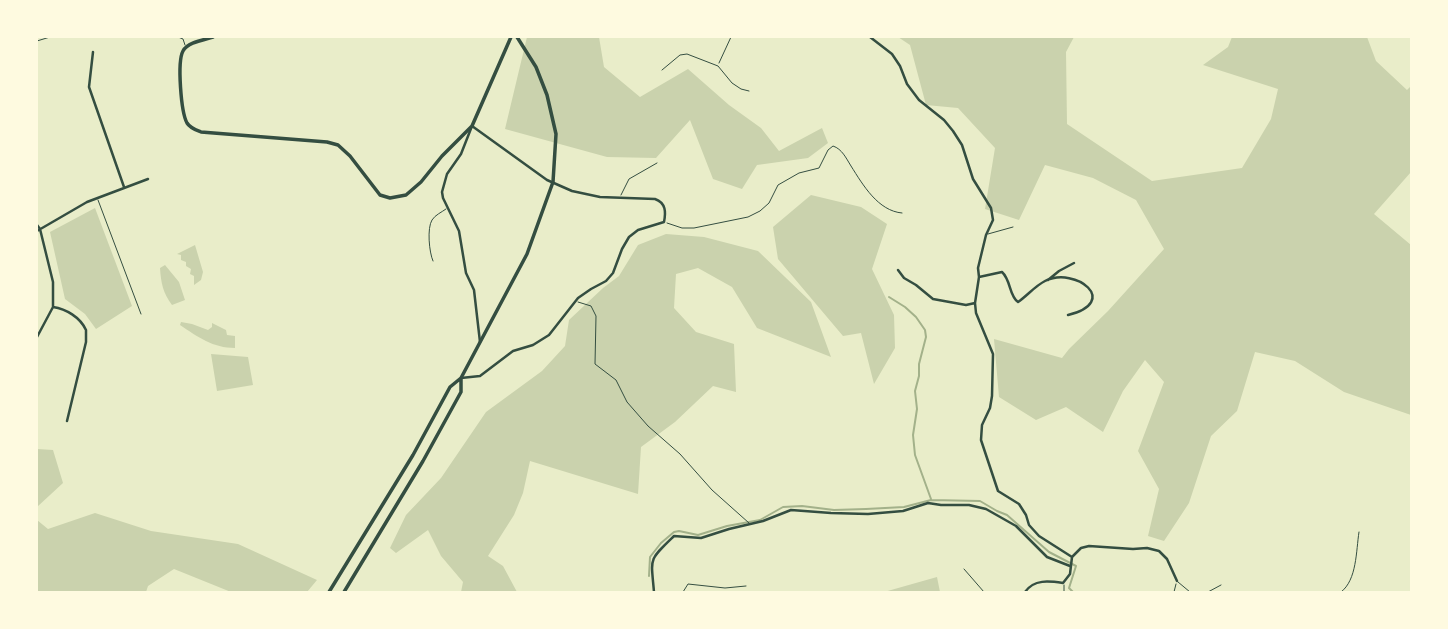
<!DOCTYPE html>
<style>
body{margin:0}
#map{position:relative;width:1448px;height:629px;overflow:hidden;background:#e9edc9;font-family:Poppins,sans-serif}
canvas{display:block}
.frame{position:absolute;inset:0;border:38px solid #fefae0;pointer-events:none}
</style>
<div id="map">
<canvas width="1448" height="629"></canvas>
<div class="frame"></div>
</div>
<script>
const ctx = document.querySelector('canvas').getContext('2d');
ctx.lineJoin = 'round';
function paint(path, color) { ctx.fillStyle = color; ctx.fill(path, 'evenodd'); }
function stroke(path, color, width, dash) { ctx.strokeStyle = color; ctx.lineWidth = width; ctx.lineCap = dash ? 'butt' : 'round'; ctx.setLineDash(dash || []); ctx.stroke(path); }
const green = new Path2D(`
 M527,37H599L604,67L640,97L688,69L729,105L761,128L779,151L822,128L828,143L808,158L757,165L742,189L713,179L690,120L656,158L607,157L505,129Z
 M898,37H1074L1066,52L1067,124L1152,181L1242,168L1271,119L1278,89L1203,65L1228,47L1232,37H1367L1376,61L1407,90L1411,86V172L1374,214L1411,245V415L1344,392L1295,361L1255,352L1237,411L1211,436L1189,503L1164,541L1148,536L1159,489L1138,451L1164,382L1145,360L1123,391L1103,432L1066,407L1036,420L999,397L994,339L1062,358L1069,349L1108,311L1164,249L1136,200L1093,178L1045,165L1019,220L985,209L995,148L958,108L926,105L910,45Z
 M811,195L861,207L887,224L872,269L894,315L895,348L874,384L861,333L843,336L778,259L773,227Z
 M95,208L132,306L96,329L85,314L65,299L50,232Z
 M666,234L704,237L758,251L811,302L831,357L757,328L732,287L698,268L676,274L674,308L696,332L734,344L736,392L713,386L675,422L641,447L638,494L530,461L523,493L514,515L488,556L503,566L517,592H461L463,582L441,556L428,530L396,553L390,548L406,515L441,478L486,412L542,371L565,346L569,320L603,288L619,276L638,245Z
 M195,245L203,272L201,280L194,285V276L190,274L191,269L186,266V262L181,260V255L177,254Z
 M165,265L179,282L185,300L172,305C163,293 161,283 160,268Z
 M181,322L192,324L208,330L212,327V323L226,330L227,335L235,336V348C213,348 198,337 180,325Z
 M211,354L248,357L253,385L217,391Z
 M37,449L53,450L63,483L37,507Z
 M95,513L151,531L238,544L317,580L307,592H231L174,569L148,586L146,592H37V520L48,529Z
 M937,577L940,592H884Z`);
const stream = new Path2D(`
 M889,297L905,307L916,317L925,330L926,337L919,364V376L915,391L917,409L913,435L915,455L931,499
 M649,576L650,557L661,543L674,532L679,531L698,535L727,526L760,520L783,507L802,506L834,510L866,509L904,507L931,500L980,501L997,511L1007,515L1049,552L1076,566L1069,588L1073,592`);
const path = new Path2D(`
 M1341,592C1357,580 1356,551 1359,532`);
const service = new Path2D(`
 M178,37L183,39L185,45
 M37,41L50,37
 M719,63L731,37
 M662,70L680,55L687,54L718,66L732,83L741,89L749,91
 M621,195L629,179L657,163
 M98,200L141,314
 M667,223L682,228H694L748,217L760,211L769,203L778,185L799,173L819,168L828,150L833,146C842,149 846,158 851,166C863,185 878,211 902,213
 M988,234L1013,227
 M433,261C429,252 427,228 432,220C435,215 442,212 446,209
 M578,302L591,306L596,316L595,364L616,380L627,402L648,426L680,454L712,490L749,523
 M964,569L984,592
 M1178,582L1190,592
 M1064,585V592
 M683,592L688,584L725,588L746,586
 M1174,592L1176,584
 M1208,592L1221,585`);
const minor = new Path2D(`
 M870,37L892,54L900,66L907,84L919,100L944,120L953,131L962,145L973,179L991,208L993,220L986,235L978,268L979,277L975,303L976,313L993,354L992,396L990,408L982,425L981,440L998,491L1019,504L1026,515L1029,525L1039,536L1072,557
 M93,52L89,87L124,187
 M37,225L40,229L53,282V307L37,337
 M37,231L87,202L148,179
 M898,270L904,278L916,285L933,299L966,305L975,303
 M979,277L1002,272C1011,280 1009,296 1018,302C1027,296 1035,286 1045,281C1076,266 1121,302 1068,315
 M1048,280L1059,271L1074,263
 M53,307C66,309 80,317 86,330C86,332 86,340 86,342L67,421
 M461,378L480,376L513,351L533,345L549,335L578,298L591,289L606,281L613,273L622,249L629,237L638,230L664,222C666,212 666,203 655,199L600,197L572,191L547,180L472,126L461,154L447,174L442,192L443,198L459,231L466,273L474,290L480,342
 M654,592C651,557 648,561 674,536L701,538L729,529L763,521L791,510L831,513L868,514L903,511L928,503L941,505H969L986,509L1016,526L1047,557L1070,566
 M1025,592C1034,579 1049,581 1063,583L1070,574L1072,557L1081,548L1089,546L1133,549L1147,548L1159,551L1167,559L1177,581`);
const tertiary = new Path2D(`
 M213,37C204,40 188,42 183,51C177,62 181,112 187,123C190,128 196,130 201,132L327,142L338,145L350,156L380,195L390,198L406,195L421,182L442,156L472,126L511,37
 M329,592L413,455L450,387L461,378L527,254L553,182L556,134L547,95L536,67L517,37
 M344,592L423,461L461,392V378`);
paint(green, '#cad2ad');
stroke(stream, '#a3b18a', 2);
stroke(path, '#344e41', 1);
stroke(service, '#344e41', 1);
stroke(minor, '#344e41', 2.5);
stroke(tertiary, '#344e41', 3.5);
</script>
